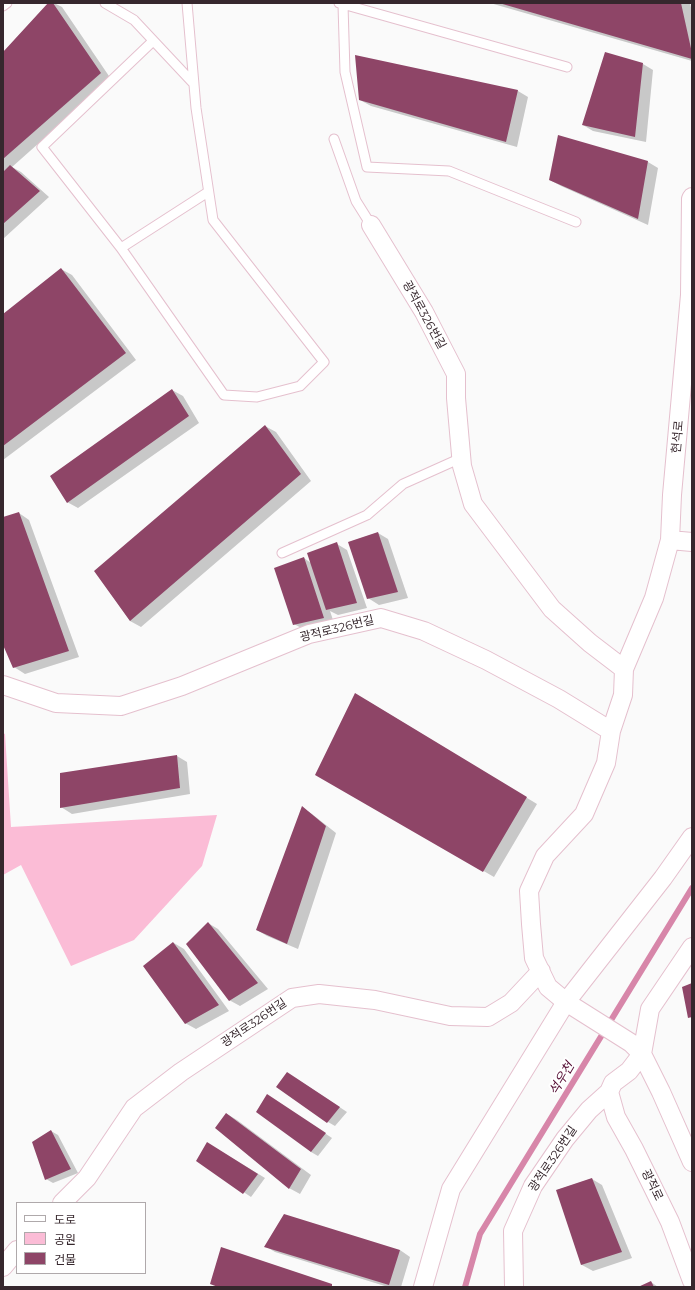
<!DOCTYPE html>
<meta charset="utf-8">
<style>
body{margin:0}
#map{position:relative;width:695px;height:1290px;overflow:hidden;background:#fafafa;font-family:Montserrat,"Noto Sans KR",sans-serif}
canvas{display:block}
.frame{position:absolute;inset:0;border:4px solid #36272d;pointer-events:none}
.legend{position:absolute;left:16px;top:1202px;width:130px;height:72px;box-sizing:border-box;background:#fff;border:1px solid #afa9ab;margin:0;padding:5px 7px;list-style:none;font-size:12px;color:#36272d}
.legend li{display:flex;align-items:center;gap:8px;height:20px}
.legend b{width:20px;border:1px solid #afa9ab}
</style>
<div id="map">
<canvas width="695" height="1290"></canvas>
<div class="frame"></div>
<ul class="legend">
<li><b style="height:5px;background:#fff"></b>도로</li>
<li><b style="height:11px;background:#fbbcd6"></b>공원</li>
<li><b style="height:11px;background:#8e4567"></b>건물</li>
</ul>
</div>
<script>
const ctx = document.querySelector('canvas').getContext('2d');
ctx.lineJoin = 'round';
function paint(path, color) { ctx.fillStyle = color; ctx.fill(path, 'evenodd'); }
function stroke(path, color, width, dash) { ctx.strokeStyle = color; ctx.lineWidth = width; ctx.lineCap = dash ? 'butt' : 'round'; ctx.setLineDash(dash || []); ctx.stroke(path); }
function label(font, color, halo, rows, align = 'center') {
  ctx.font = font + ' Montserrat,"Noto Sans KR",sans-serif'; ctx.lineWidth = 4; ctx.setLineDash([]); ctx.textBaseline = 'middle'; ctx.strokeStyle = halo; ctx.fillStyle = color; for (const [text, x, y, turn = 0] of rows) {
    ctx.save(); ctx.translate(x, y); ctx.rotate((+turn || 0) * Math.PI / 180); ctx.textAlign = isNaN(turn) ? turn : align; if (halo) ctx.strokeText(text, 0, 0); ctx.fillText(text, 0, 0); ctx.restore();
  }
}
const green = new Path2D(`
 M3,733L5,734L11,827L217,815L202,866L134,940L71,966L21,865L3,875Z`);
const shadow = new Path2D(`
 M50,3H54L62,7L111,79L12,167L21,172L49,197L3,239V53Z
 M490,3H690L692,12V61Z
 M356,57L518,91L528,97L517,147L371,106L360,100Z
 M643,64L653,70L646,142L593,131L583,125Z
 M559,136L648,162L658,168L648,225L561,186L550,180Z
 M61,269L72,275L136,360L3,460V315Z
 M172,390L183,396L199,423L78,508L67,502Z
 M265,426L276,432L311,481L141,627L130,621L95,571Z
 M19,513L29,520L79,657L25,674L14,667L3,642V518Z
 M378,533L388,539L408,598L379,605L368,598Z
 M337,544L347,550L367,608L338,615L330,611L334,623L305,630L294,624L304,558L311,563Z
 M366,700L537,804L494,877L316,774Z
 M177,756L187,762L190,794L72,814L61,807Z
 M302,808L312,814L336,833L298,949L267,936L257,930Z
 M208,923L218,929L268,989L240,1006L229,1000Z
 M174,943L184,949L229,1011L196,1029L185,1023Z
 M294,1077L347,1112L335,1126L328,1122Z
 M275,1100L332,1138L318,1156L311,1152Z
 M227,1114L237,1120L311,1175L300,1194L289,1188Z
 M51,1131L58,1135L78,1173L53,1183L46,1179Z
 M214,1147L265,1178L251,1197L197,1161Z
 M592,1179L602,1185L632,1258L593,1271L582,1265L557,1190Z
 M265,1246L400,1250L410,1257L401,1287H388L275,1252Z
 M651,1282L658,1287H640Z`);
const stream = new Path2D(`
 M465,1287L480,1234L692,888`);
const building = new Path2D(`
 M48,3H53L101,73L3,159V52Z
 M499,3H681L692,53V59Z
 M605,52L643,63L635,137L582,125Z
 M355,55L518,90L506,142L359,100Z
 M558,135L648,161L638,219L549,180Z
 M10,165L40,191L3,224V172Z
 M61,268L126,353L3,446V314Z
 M172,389L189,416L67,503L50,476Z
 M265,425L301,474L130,621L94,571Z
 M19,512L69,651L13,668L3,645V517Z
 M378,532L398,592L367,599L348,542Z
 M337,542L357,603L326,610L307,553Z
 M304,557L324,618L293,625L274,568Z
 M355,693L527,797L483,872L315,775Z
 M177,755L180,788L60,808V773Z
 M302,806L326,826L287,944L256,930Z
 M208,922L258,983L229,1001L186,944Z
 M173,942L219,1005L185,1024L143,966Z
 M692,983V1017L688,1018L682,987Z
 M287,1072L340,1107L327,1123L276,1087Z
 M267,1094L326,1133L311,1152L256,1112Z
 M226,1113L301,1169L289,1189L215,1128Z
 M51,1130L71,1169L45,1180L32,1142Z
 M207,1142L258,1174L243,1194L196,1161Z
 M592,1178L622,1252L581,1265L556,1190Z
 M284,1214L400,1250L389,1285L264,1247Z
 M221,1247L332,1284V1287H218L210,1284Z
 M651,1281L654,1287H638Z`);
const lane = new Path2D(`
 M105,3L134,20L194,84
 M187,3L196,108L213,220L324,362L300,386L257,397L224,395L121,248L208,192
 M339,3L567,67
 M343,5L345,72L367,167L449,171L576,222
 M3,6L7,3
 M334,139L356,201L371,225
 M121,248L42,147L153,41
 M282,553L367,515L403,484L461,458`);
const street = new Path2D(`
 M371,225L424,312L456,374V398L462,466L473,504L552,609L590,643L624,669L623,695L611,731L606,763L584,814L545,856L529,891L531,924L534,958L548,987L566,1002L631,1043L642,1054L661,1092L692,1162
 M670,540L692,542
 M624,669L654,598L670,540L672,495L690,295L691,199L692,197
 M3,685L56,703L121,706L182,686L309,634L381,618L424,631L486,660L559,699L611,731
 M609,1092L616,1117L634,1149L670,1222L692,1281
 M62,1203L87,1178L134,1108L181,1072L292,998L319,994L375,1000L450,1016L488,1017L511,1003L541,971
 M3,1267L17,1250
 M514,1286L513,1231L533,1186L565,1139L589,1110L609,1092L613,1083L629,1071L642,1054L650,1009L692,947
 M423,1287L451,1189L566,1002L663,878L692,837`);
const streetNames = [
 ["광적로326번길",424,315,61],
 ["현석로",678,437,-85],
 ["광적로326번길",337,629,-14],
 ["광적로326번길",254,1023,-34],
 ["광적로326번길",553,1159,-56],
 ["광적로",652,1185,64]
];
const waterNames = [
 ["석우천",562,1079,-59]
];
paint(green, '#fbbcd6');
paint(shadow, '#0003');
stroke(stream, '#d786a9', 6);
paint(building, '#8e4567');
stroke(lane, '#e5c0ce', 11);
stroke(street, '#e5c0ce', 20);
stroke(lane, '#fff', 9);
stroke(street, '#fff', 18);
label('12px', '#36272d', '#fff', streetNames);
label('italic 13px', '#540c33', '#fff', waterNames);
</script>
